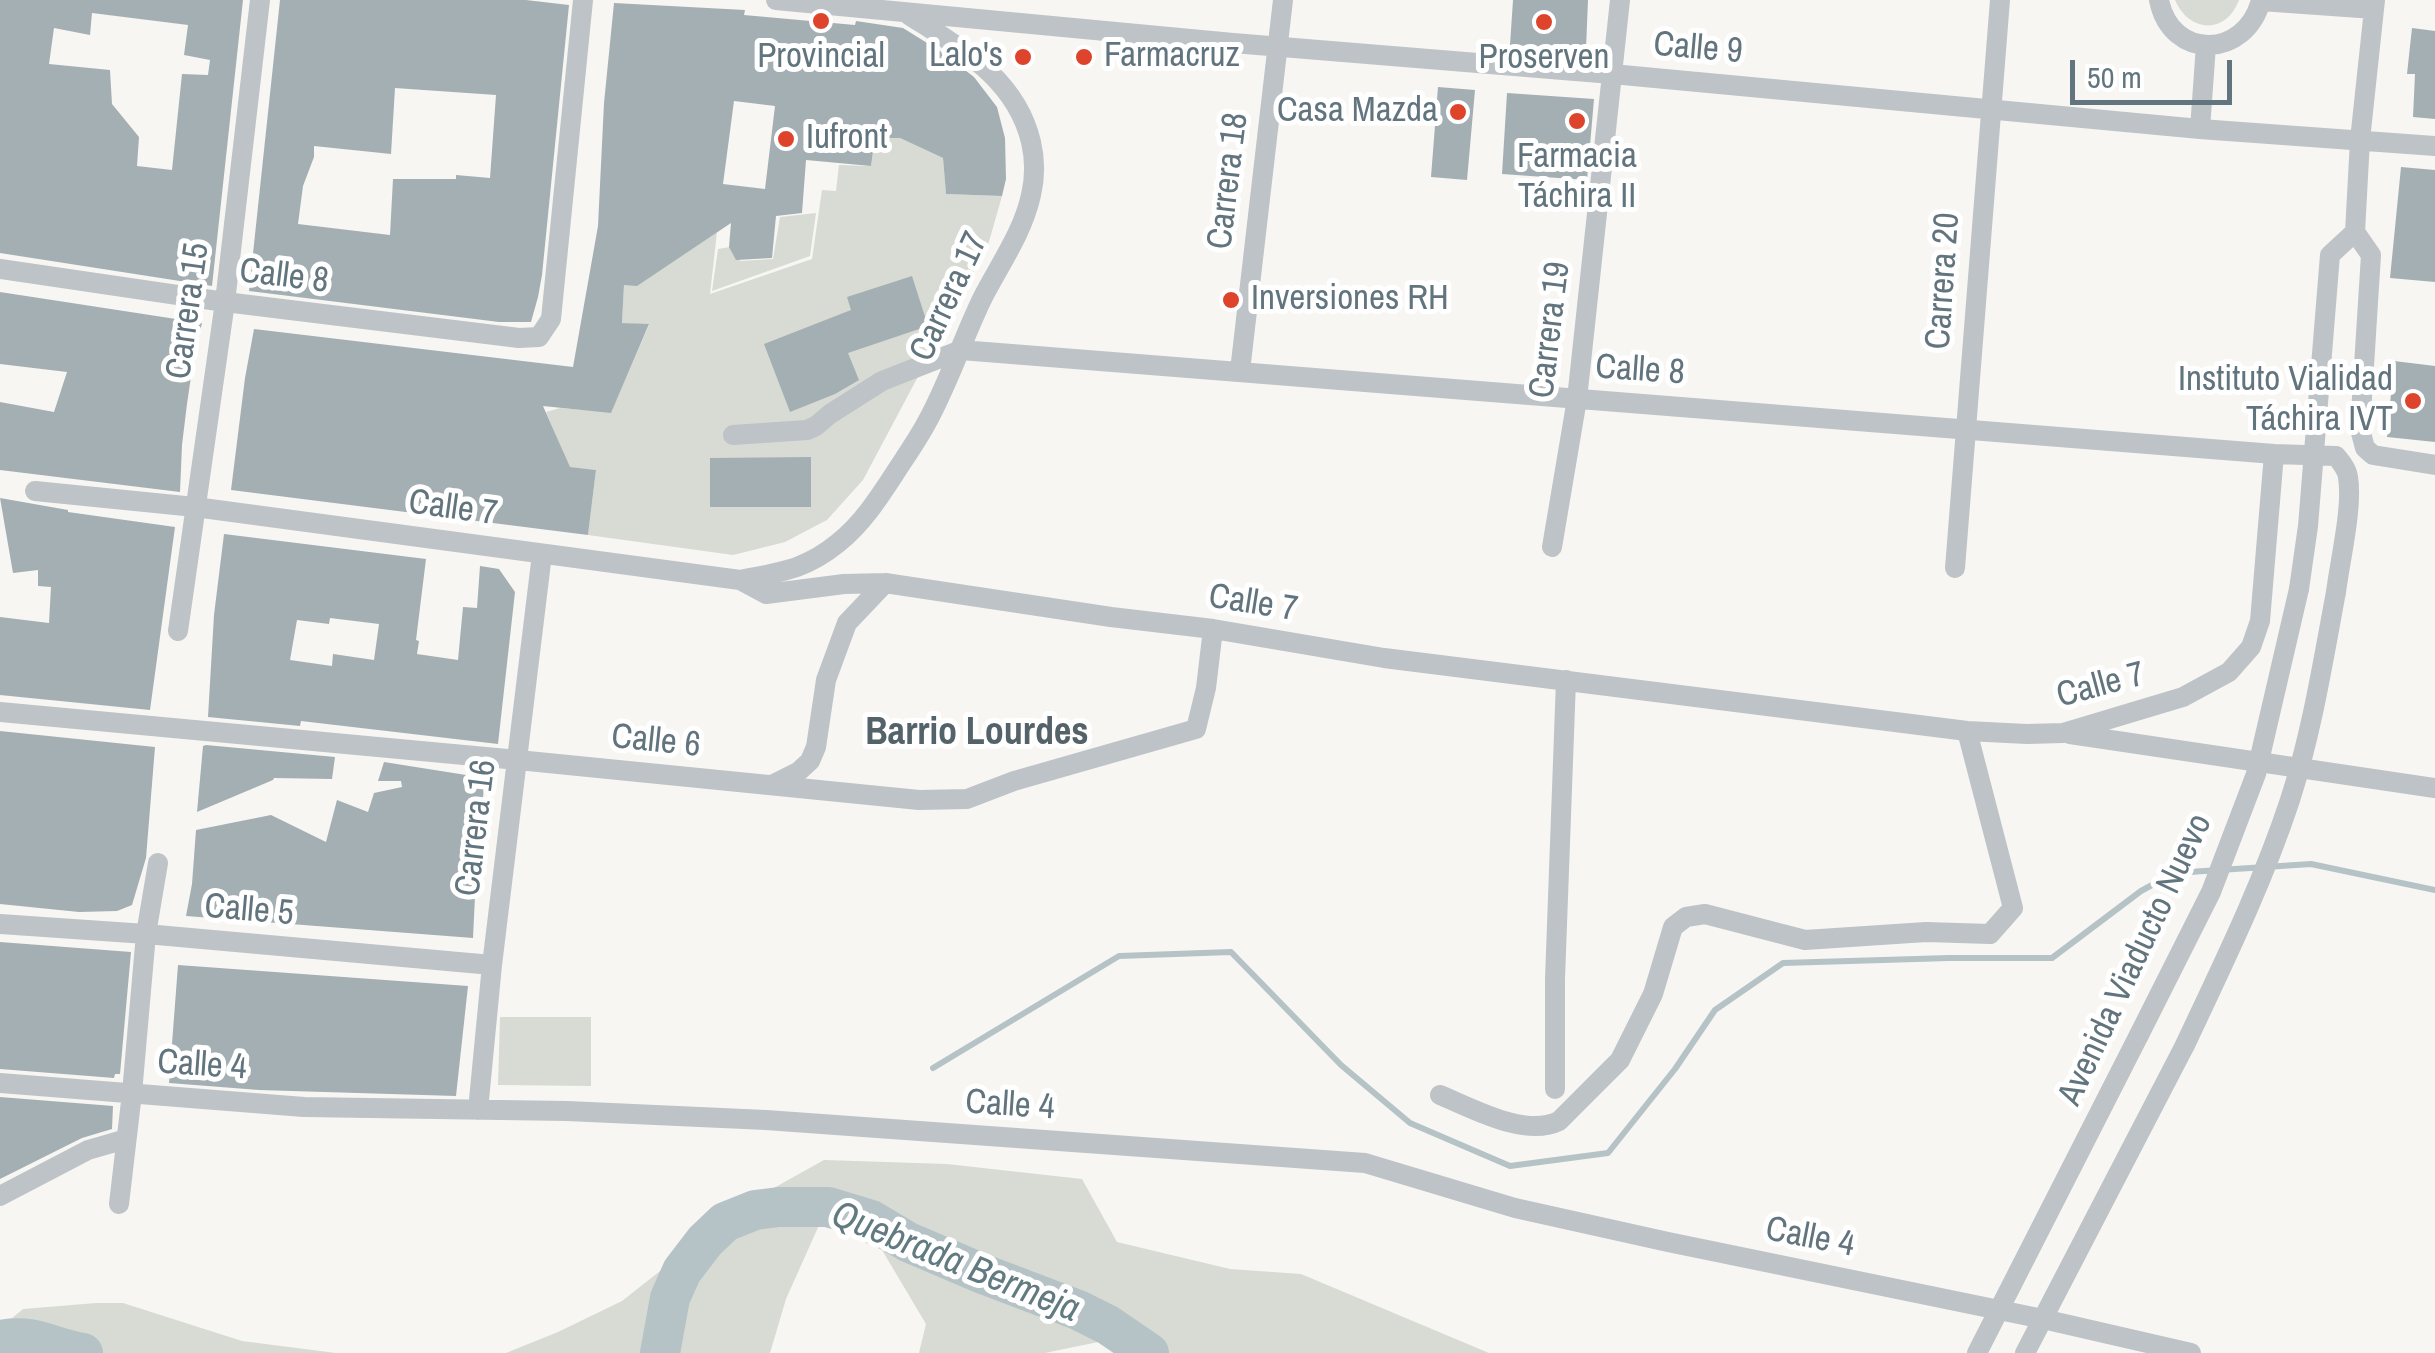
<!DOCTYPE html>
<meta charset="utf-8">
<style>
body{margin:0}
#map{position:relative;width:2435px;height:1353px;overflow:hidden;background:#f7f6f3;font-family:"Archivo Narrow",sans-serif}
canvas{display:block}
.scale{position:absolute;left:2070px;top:60px;width:162px;height:45px;box-sizing:border-box;border:5px solid #62757e;border-top:0;padding-left:12px;font-size:30px;line-height:35px;white-space:nowrap;color:#62757e;-webkit-text-stroke:8px #fff;paint-order:stroke}
</style>
<div id="map">
<canvas width="2435" height="1353"></canvas>
<div class="scale">50 m</div>
</div>
<script>
const ctx = document.querySelector('canvas').getContext('2d');
ctx.lineJoin = 'round';
function paint(path, color) { ctx.fillStyle = color; ctx.fill(path, 'evenodd'); }
function stroke(path, color, width, dash) { ctx.strokeStyle = color; ctx.lineWidth = width; ctx.lineCap = dash ? 'butt' : 'round'; ctx.setLineDash(dash || []); ctx.stroke(path); }
function label(font, color, halo, rows, align = 'center') {
  ctx.font = font + ' "Archivo Narrow",sans-serif'; ctx.lineWidth = 10; ctx.setLineDash([]); ctx.textBaseline = 'middle'; ctx.strokeStyle = halo; ctx.fillStyle = color; for (const [text, x, y, turn = 0] of rows) {
    ctx.save(); ctx.translate(x, y); ctx.rotate((+turn || 0) * Math.PI / 180); ctx.textAlign = isNaN(turn) ? turn : align; if (halo) ctx.strokeText(text, 0, 0); ctx.fillText(text, 0, 0); ctx.restore();
  }
}
const green = new Path2D(`
 M2175,0H2239C2226,35 2189,33 2175,0Z
 M875,138H900L943,158L946,194L1002,196L988,245L863,480L827,520L785,542L733,555L588,535L596,470L536,464L563,452L546,412L560,408L611,412L649,325L622,323L624,285H637L717,232L710,294L812,259L822,190L836,191L839,165L871,166Z
 M816,213L810,256L712,291L718,249L742,245L740,261L773,259L780,217Z
 M500,1017H591V1086L498,1085Z
 M824,1160L947,1164L1082,1179L1117,1242L1230,1269L1301,1274L1489,1353H1120L1103,1341L1045,1353H919L926,1324L882,1250L820,1223L786,1299L770,1353H506L558,1332L622,1301L745,1204Z
 M96,1303H123L242,1341L336,1353H0V1328L23,1309Z`);
const stream = new Path2D(`
 M933,1068L1119,956L1231,952L1341,1065L1410,1123L1510,1166L1608,1153L1675,1069L1715,1010L1783,963L1949,958H2052L2141,891L2174,873L2311,864L2435,890`);
const river = new Path2D(`
 M0,1340C35,1333 51,1348 83,1353
 M660,1353L670,1298L682,1271L705,1241L725,1222L755,1210L779,1207H828L871,1220L908,1242L983,1274L1078,1310L1108,1325L1149,1353`);
const building = new Path2D(`
 M0,0H243L212,286L0,253ZM92,13L188,25L184,55L210,60L208,75L182,74L172,170L137,166L139,137L112,104L110,70L49,64L54,28L90,35Z
 M280,0H526L569,5L542,275L538,297L531,322H499L249,291ZM395,88L496,95L490,178L456,175V179H393L390,235L298,224L303,186L314,157V146L391,154Z
 M1513,0H1588L1586,49L1510,45Z
 M614,3L745,10L744,15L855,25L856,21L903,28L940,51L974,77L997,107L1005,138L1006,179L1002,196L946,194L943,158L900,138H875L871,166L806,160L802,213L776,216L772,258L736,260L729,247L731,223L637,286L624,285L622,323L649,324L611,413L543,406L570,467L596,470L588,535L231,490L245,378L254,329L573,367L598,226L604,103ZM734,101L775,106L765,189L723,184Z
 M2412,28L2435,31V119L2413,117L2415,74H2407Z
 M1438,87L1475,90L1467,180L1431,177Z
 M1507,93L1594,99L1587,180L1502,174Z
 M2401,167L2435,170V282L2390,278Z
 M912,276L928,326L848,353L859,380L835,394L790,412L764,344L851,310L847,297Z
 M0,292L202,323L193,363L187,404L182,445L180,492L0,470V402L54,412L67,372L0,364Z
 M2394,361L2435,366V442L2387,437Z
 M811,457V507H710V458Z
 M0,498L68,510V512L175,527L150,710L0,695V617L49,623L51,587L38,586V570L13,573Z
 M224,534L426,559L416,640L419,641L417,654L458,660L463,607L477,608L480,566L499,569L515,592L498,744L301,721L300,726L208,717L214,615ZM330,618L379,624L374,660L333,654L332,666L290,660L297,620L329,624Z
 M0,731L155,747L146,858L132,905L117,911L79,912L0,904Z
 M206,745L335,757L332,779L274,778L273,780L197,812L203,746Z
 M384,762L485,778L477,854L473,938L186,916L192,884L196,830L271,815L326,842L337,800L368,812L374,793L402,787L401,781H378Z
 M0,942L131,952L120,1074H115L114,1078L0,1069Z
 M178,965L468,986L456,1096L259,1090L169,1083Z
 M0,1097L113,1106L112,1129L82,1138L0,1179Z`);
const street = new Path2D(`
 M776,0L1233,43L1612,74L2200,129L2435,146
 M2159,0C2171,61 2246,59 2261,0
 M2261,1L2374,9
 M2200,129L2206,45
 M2355,232L2371,255L2360,429L2365,448L2373,455L2435,465
 M0,269L225,302L519,338L539,337L551,319L583,0
 M1240,371L1283,0
 M733,435L807,430L816,426L830,414L882,381L961,350L2274,454L2336,456C2341,462 2347,469 2348,477C2353,507 2340,560 2336,592
 M35,491L195,507L740,580L766,594L844,584L885,583L1111,617L1213,629L1384,658L1967,731L2027,734L2063,733L2183,697L2229,672L2251,647L2260,621L2274,454
 M1552,547L1577,399L1620,0
 M1955,568L2000,0
 M740,580C780,572 805,570 838,543C862,524 878,499 895,473C906,456 918,439 927,422C949,382 963,338 983,297C1000,264 1023,232 1031,195C1035,178 1035,159 1031,142C1016,78 960,48 909,15
 M2299,589L2308,526L2330,255L2355,232L2360,140L2375,0
 M178,631L225,302L260,0
 M0,712L518,760L919,800L967,799L1014,781L1196,729L1206,688L1213,629
 M2070,734L2435,788
 M772,785L798,772L810,761L816,747L826,680L847,623L885,583
 M0,924L146,934L492,965
 M0,1083L304,1107L567,1111L766,1120L1365,1163L1515,1208L1668,1242L2043,1319L2191,1353
 M1555,1089V979L1566,680
 M1440,1095C1472,1108 1525,1138 1559,1121L1620,1060L1653,994L1673,927L1686,917L1705,914L1805,940L1926,932L1990,934L2013,908L1967,731
 M478,1110L492,965L542,554
 M0,1196L88,1150L126,1139
 M119,1204L132,1093L146,934L158,863
 M1977,1353L2139,1035
 M2025,1353L2185,1045`);
const streetBridge = new Path2D(`
 M2139,1035L2211,892L2256,774L2299,589
 M2185,1045C2223,964 2262,885 2290,800C2312,732 2323,661 2336,592`);
const markers = [
 [821,21,10,"#de442c"],
 [1544,22,10,"#de442c"],
 [1023,57,10,"#de442c"],
 [1084,57,10,"#de442c"],
 [1458,112,10,"#de442c"],
 [1577,121,10,"#de442c"],
 [786,139,10,"#de442c"],
 [1231,300,10,"#de442c"],
 [2413,401,10,"#de442c"]
];
const streetNames = [
 ["Calle 9",1698,49,5],
 ["Carrera 18",1229,181,-83],
 ["Calle 8",284,277,7],
 ["Carrera 20",1944,281,-86],
 ["Carrera 17",950,297,-65],
 ["Carrera 15",189,311,-82],
 ["Carrera 19",1551,330,-83],
 ["Calle 8",1640,371,4],
 ["Calle 7",453,509,8],
 ["Calle 7",1253,604,9],
 ["Calle 7",2101,686,-15],
 ["Calle 6",656,742,6],
 ["Carrera 16",477,828,-83],
 ["Calle 5",249,911,5],
 ["Avenida Viaducto Nuevo",2136,960,-65],
 ["Calle 4",202,1066,4],
 ["Calle 4",1010,1106,4],
 ["Calle 4",1810,1238,11]
];
const poiNames = [
 ["Lalo's",1003,57],
 ["Farmacruz",1104,57,"left"],
 ["Provincial",821,58,"center"],
 ["Proserven",1544,59,"center"],
 ["Casa Mazda",1438,112],
 ["Iufront",806,139,"left"],
 ["Farmacia",1577,158,"center"],
 ["Táchira II",1577,198,"center"],
 ["Inversiones RH",1251,300,"left"],
 ["Instituto Vialidad",2393,381],
 ["Táchira IVT",2393,421]
];
const neighbourhoodNames = [
 ["Barrio Lourdes",977,734]
];
const waterNames = [
 ["Quebrada Bermeja",955,1263,22]
];
paint(green, '#d7dbd3');
stroke(stream, '#b5c3c6', 6);
stroke(river, '#b5c3c6', 40);
paint(building, '#a4afb3');
stroke(street, '#bdc3c6', 20);
stroke(streetBridge, '#bdc3c6', 20);
for (const [x, y, r, color] of markers) { const dot = new Path2D(); dot.arc(x, y, r, 0, 2 * Math.PI); ctx.fillStyle = color; ctx.fill(dot); stroke(dot, '#fff', 4); }
label('35px', '#62757e', '#fff', streetNames);
label('35px', '#62757e', '#fff', poiNames, 'right');
label('bold 38px', '#546269', '#fff', neighbourhoodNames);
label('italic 38px', '#627b80', '#fff', waterNames);
</script>
